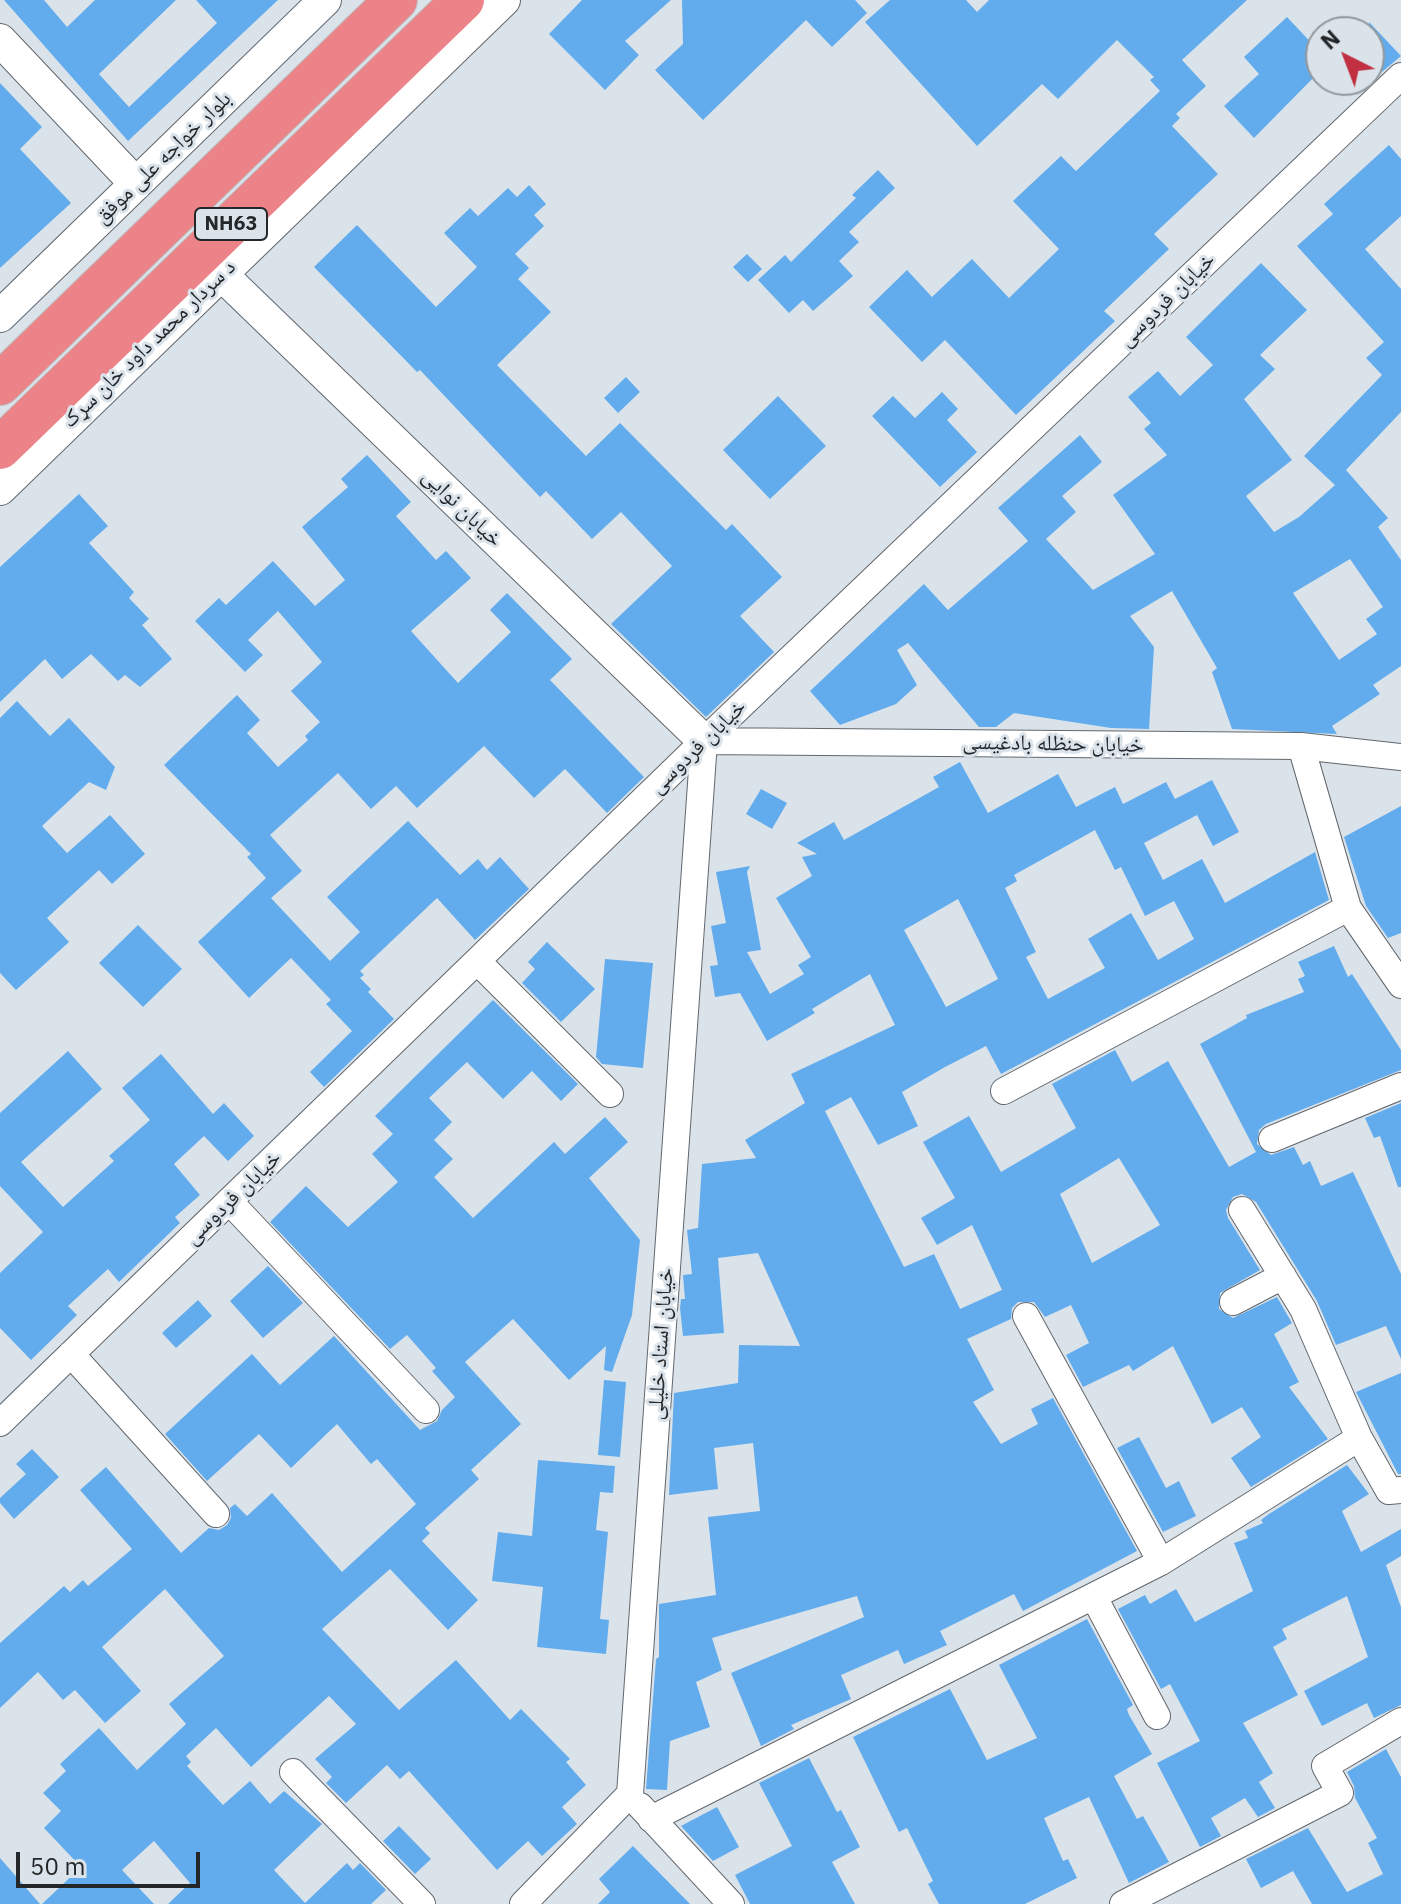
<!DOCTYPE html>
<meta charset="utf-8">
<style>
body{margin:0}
#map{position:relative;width:1401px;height:1904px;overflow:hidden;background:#dbe3ea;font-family:"IBM Plex Sans",sans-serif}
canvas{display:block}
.north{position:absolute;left:1305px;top:16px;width:80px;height:80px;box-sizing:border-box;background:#dbe3ea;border:2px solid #92989d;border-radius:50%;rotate:318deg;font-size:22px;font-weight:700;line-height:32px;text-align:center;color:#242729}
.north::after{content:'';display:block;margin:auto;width:28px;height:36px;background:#c03040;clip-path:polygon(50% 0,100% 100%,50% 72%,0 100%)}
.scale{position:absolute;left:16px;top:1852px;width:184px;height:36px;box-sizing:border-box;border:4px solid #242729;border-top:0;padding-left:10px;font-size:24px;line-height:28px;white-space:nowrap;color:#242729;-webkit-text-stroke:6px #dbe3ea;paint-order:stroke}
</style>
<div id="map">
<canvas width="1401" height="1904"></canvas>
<div class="north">N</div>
<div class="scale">50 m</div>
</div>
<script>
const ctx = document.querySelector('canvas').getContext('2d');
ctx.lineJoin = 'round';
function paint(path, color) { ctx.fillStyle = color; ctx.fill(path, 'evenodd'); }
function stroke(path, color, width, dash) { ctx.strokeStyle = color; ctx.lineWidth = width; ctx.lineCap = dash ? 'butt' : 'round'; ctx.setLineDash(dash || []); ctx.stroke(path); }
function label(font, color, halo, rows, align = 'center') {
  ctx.font = font + ' "IBM Plex Sans","Noto Naskh Arabic",sans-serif'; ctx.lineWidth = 6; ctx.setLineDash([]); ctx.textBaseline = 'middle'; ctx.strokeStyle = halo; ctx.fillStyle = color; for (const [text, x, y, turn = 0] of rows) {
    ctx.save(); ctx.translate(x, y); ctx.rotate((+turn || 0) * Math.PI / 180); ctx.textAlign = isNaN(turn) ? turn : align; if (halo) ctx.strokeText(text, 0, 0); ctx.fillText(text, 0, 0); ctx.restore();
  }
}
const building = new Path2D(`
 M4,0H44L67,27L95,0H176L99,74L129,107L217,23L196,0H278L128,141Z
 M582,0H671L625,41L639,55L605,90L549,34Z
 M682,0H855L867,13L832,47L806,20L703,120L655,70L683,44Z
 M890,0H966L977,12L989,0H1247L1182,60L1206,86L1176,114L1180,118L1172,126L1218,174L1154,234L1169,249L1104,311L1115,321L1016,415L945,340L922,362L869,307L907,270L932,297L972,259L1009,298L1059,249L1013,201L1061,156L1076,171L1160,91L1150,80L1154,77L1117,40L1058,99L1042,84L977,146L865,22Z
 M1287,17L1321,53V70L1254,138L1224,106L1259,74L1244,57Z
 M1369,22L1401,56L1382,72L1369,58Z
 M0,83L42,127L20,149L71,203L0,268Z
 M1389,145L1401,159V216L1365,249L1401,289V412L1346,470L1388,518L1378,527L1401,560V666L1373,685L1380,694L1332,726L1337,734L1232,729L1212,672L1217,668L1172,591L1130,616L1154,647L1149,729L1111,728L1014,713L996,727H979L908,643L897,650L917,685L896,704L840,725L810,691L924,584L948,610L1028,541L998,508L1080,435L1102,462L1062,496L1076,512L1046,539L1093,590L1155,554L1113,495L1167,455L1144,429L1151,423L1128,397L1158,371L1180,396L1213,365L1186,337L1261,263L1307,310L1260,355L1275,369L1244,399L1292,460L1246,496L1274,532L1299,517L1335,485L1304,456L1382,375L1366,358L1384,342L1297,246L1333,214L1324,204ZM1350,559L1383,607L1366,619L1377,634L1339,660L1293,593Z
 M878,170L895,188L849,232L859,242L839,261L853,276L813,311L803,300L789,313L758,280L785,255L791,262L856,198L852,195Z
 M529,185L546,204L534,215L544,226L515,254L529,268L518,279L551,312L497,365L586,456L620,423L726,530L732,524L782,577L740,616L774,652L706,717L611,624L672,566L621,512L592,539L546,491L540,497L420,370L417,372L314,267L357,225L436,307L477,267L444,233L470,208L478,216L508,188L517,197Z
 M747,254L762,269L748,282L733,267Z
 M626,377L640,392L618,413L604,398Z
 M942,392L958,409L947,420L977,452L940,487L872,416L893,396L915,418Z
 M778,396L826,446L770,499L723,450Z
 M367,455L411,502L396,516L436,560L446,551L471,578L411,631L458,683L511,632L490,610L507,593L572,659L550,680L644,777L607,813L565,769L534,798L484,746L417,808L396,786L371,809L338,773L270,835L302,871L271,898L330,961L360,932L327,897L408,821L460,875L478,859L487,870L500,857L529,889L475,940L437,898L360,971L364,975L360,978L371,989L368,992L394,1019L324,1087L310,1072L352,1031L326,1004L331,1000L291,958L249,998L198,942L266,878L247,857L251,854L164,765L237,695L260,720L247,733L278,767L308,740L305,736L320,722L291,691L322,662L278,611L248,640L263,655L245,672L195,621L219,598L226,605L273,561L315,606L345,580L302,527L348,487L341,479Z
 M79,494L108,526L89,543L134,592L129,598L149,619L142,625L172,659L140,687L125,675L118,681L91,654L62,679L45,659L0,702V567Z
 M17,701L50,736L69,718L115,767L106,790L89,782L42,826L67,853L110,815L145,854L112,884L99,870L47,918L69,942L16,990L0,973V718Z
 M960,762L988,813L1058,774L1076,807L1115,787L1123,804L1166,782L1175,799L1212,780L1239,832L1213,846L1197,815L1144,843L1163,880L1202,859L1225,903L1315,852L1329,900L1001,1074L986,1046L945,1067L902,1092L918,1126L878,1145L851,1097L825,1111L904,1267L934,1254L960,1309L1002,1290L972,1225L937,1245L921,1218L955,1198L923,1142L969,1116L1001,1172L1076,1128L1052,1084L1115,1050L1132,1082L1168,1061L1229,1167L1256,1152L1200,1044L1247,1018L1246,1015L1304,992L1298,979L1305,976L1298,962L1334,946L1348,977L1352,974L1401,1050V1070L1266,1124L1259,1130L1257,1144L1271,1155L1294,1147L1303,1165L1310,1161L1321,1186L1353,1172L1401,1274V1359L1386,1326L1336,1345L1317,1301L1256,1202L1242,1194L1233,1197L1226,1210L1228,1218L1260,1270L1220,1293L1219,1309L1233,1318L1277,1297L1292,1323L1274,1334L1299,1382L1289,1387L1328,1439L1251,1487L1231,1458L1261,1437L1242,1407L1212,1424L1173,1346L1133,1371L1129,1365L1083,1387L1066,1355L1089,1343L1071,1305L1045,1317L1034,1302H1018L1012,1308L1011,1319L967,1339L994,1390L973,1402L1001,1444L1038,1424L1031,1409L1053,1398L1137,1551L1023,1611L1014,1594L940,1631L947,1645L904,1664L898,1650L841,1675L851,1699L791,1725L794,1729L761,1746L731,1673L864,1617L857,1596L712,1638L722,1670L696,1682L710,1727L670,1741L667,1790L646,1789L656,1659L659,1657V1604L716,1595L708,1517L760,1511L753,1443L714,1448L718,1489L669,1495L674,1393L738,1383L739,1345L800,1346L758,1253L718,1258L724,1333L683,1336L680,1308L681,1299H685L683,1275L692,1274L687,1230L698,1228L702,1164L756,1158L745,1140L805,1103L791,1074L895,1025L870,974L812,1009L815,1013L767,1041L740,993L715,997L710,966L718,965L711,926L726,923L716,872L750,866L747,872L761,950L747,952L770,994L804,974L798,965L811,957L776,898L812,876L802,857L817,854L797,843L834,822L844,840L939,787L933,777ZM1095,830L1115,870L1121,867L1145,916L1174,901L1194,939L1158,960L1131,913L1088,939L1105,968L1048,999L1026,957L1036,952L1005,888L1017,881L1014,875ZM958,899L998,979L946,1007L904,930ZM1119,1158L1160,1225L1092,1263L1060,1194Z
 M761,789L787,803L772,829L746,814Z
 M1401,806V933L1388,938L1366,906L1344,837Z
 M138,925L182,969L143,1007L99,963Z
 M547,942L595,989L561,1022L522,983L535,969L528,962Z
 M605,959L653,963L643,1068L602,1064L596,1057Z
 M493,1000L578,1084L561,1101L532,1071L503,1099L467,1062L429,1098L452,1122L434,1140L453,1159L434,1177L473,1218L554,1142L565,1154L605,1117L628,1142L589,1178L640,1240L632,1315L612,1372L604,1370L606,1346L569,1380L513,1319L465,1362L521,1424L471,1470L479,1479L425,1528L430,1533L422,1541L478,1600L448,1630L390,1569L322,1629L399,1710L456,1660L510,1720L521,1709L570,1759L566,1762L586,1785L562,1807L577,1824L542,1856L528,1841L497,1870L409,1771L400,1779L387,1765L346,1803L326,1783L332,1777L315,1759L356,1724L329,1696L251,1767L216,1728L186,1756L191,1762L187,1766L223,1805L250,1781L270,1804L284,1791L322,1824L274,1870L305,1903L347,1863L353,1870L360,1863L386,1890L371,1904H168L190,1883L154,1841L122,1870L154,1904H42L81,1867L44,1828L61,1811L43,1793L66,1771L60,1764L99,1728L137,1770L186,1724L169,1704L224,1656L165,1589L102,1647L141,1691L105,1723L75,1690L63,1700L38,1672L0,1708V1643L64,1586L70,1592L83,1580L88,1586L132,1549L80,1490L106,1467L181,1553L209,1528L219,1530L227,1525L231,1518L230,1508L235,1504L247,1516L272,1493L342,1572L416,1504L377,1459L371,1464L337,1424L291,1468L259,1434L207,1481L165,1434L252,1354L280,1385L334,1336L420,1430L437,1421L442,1410L455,1397L432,1371L436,1368L407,1335L390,1349L270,1222L306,1186L348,1227L398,1182L372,1154L393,1134L375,1116Z
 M68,1051L102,1089L21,1162L63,1207L114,1161L109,1156L150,1120L122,1088L161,1054L213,1114L224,1103L254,1136L228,1161L204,1136L174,1164L200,1195L175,1217L180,1223L119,1282L108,1269L68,1306L77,1315L31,1360L0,1328V1273L43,1232L0,1186V1113Z
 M1401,1103V1187H1398L1380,1136L1374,1138L1365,1118Z
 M268,1266L303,1303L263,1338L230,1301Z
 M198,1300L212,1316L176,1348L162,1333Z
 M1401,1373V1474H1398L1356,1392Z
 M604,1380L626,1382L620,1457L598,1455Z
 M1139,1437L1166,1488L1179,1481L1196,1516L1163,1532L1117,1448Z
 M32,1449L59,1477L14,1519L0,1503V1498L26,1474L16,1464Z
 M538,1460L615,1466L613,1493L600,1492L596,1530L608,1532L600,1619L609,1620L606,1654L537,1647L543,1587L492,1581L498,1532L532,1536Z
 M1347,1465L1369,1494L1342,1511L1361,1552L1401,1529V1556L1386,1565L1401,1607V1705L1374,1718L1367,1703L1322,1726L1304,1691L1368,1657L1347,1596L1282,1629L1287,1639L1273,1647L1298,1695L1243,1723L1273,1773L1259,1782L1275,1808L1258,1817L1245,1798L1211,1818L1221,1836L1200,1847L1157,1763L1200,1741L1170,1684L1161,1689L1118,1609L1145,1595L1150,1604L1176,1589L1195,1622L1253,1591L1234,1543L1248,1538L1245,1531L1263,1523L1261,1520L1269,1514Z
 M1087,1619L1133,1705L1127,1709L1129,1715L1152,1754L1114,1776L1137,1819L1143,1816L1169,1862L1129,1883L1089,1797L1044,1818L1063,1861L1068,1859L1077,1878L1025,1904H939L928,1884L933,1881L907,1828L899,1832L853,1737L950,1689L987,1760L1037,1738L999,1665Z
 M1386,1749L1401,1777V1904H1312L1293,1871L1261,1888L1246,1859L1308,1828L1347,1892L1383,1874L1368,1843L1377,1838L1355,1798L1354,1786L1347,1772Z
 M809,1758L837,1812L841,1810L860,1847L832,1862L855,1904H750L735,1875L792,1846L759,1783Z
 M717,1807L739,1847L713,1861L681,1826Z
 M399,1826L431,1859L415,1874L383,1841Z
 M633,1846L690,1904H598L610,1892L599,1879Z
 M0,1858L40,1904H0Z`);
const minor = new Path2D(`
 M1301,746L1348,908L1401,985
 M477,961L610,1094
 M1004,1091L1348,908
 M1272,1139L1401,1086
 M229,1201L426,1410
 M1242,1210L1303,1309L1359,1438L1389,1491L1401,1490
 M1233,1302L1283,1276
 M1026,1316L1161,1562
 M71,1354L216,1514
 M0,1423L704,741L1401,76
 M1094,1597L1157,1716
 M293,1772L422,1904
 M640,1806L731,1904
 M651,1819L1161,1562L1359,1438
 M523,1904L630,1794L704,741L1301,746L1401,757
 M1123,1904L1340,1793L1325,1766L1401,1721`);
const tertiary = new Path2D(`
 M0,40L136,184
 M221,274L704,741
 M0,316L325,0
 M0,489L504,0`);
const trunk = new Path2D(`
 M0,384L396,0
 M0,448L463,0`);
const shields = [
 [231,224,72]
];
const shieldNames = [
 ["NH63",231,224]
];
const streetNames = [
 ["بلوار خواجه علی موفق",163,158,-44],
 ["خیابان فردوسی",1167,300,-44],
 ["د سردار محمد داود خان سړک",149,344,-44],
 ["خیابان نوایی",462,508,44],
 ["خیابان حنظله بادغیسی",1053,744,1],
 ["خیابان فردوسی",698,747,-44],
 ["خیابان فردوسی",233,1198,-44],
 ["خیابان استاد خلیلی",661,1344,-86]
];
paint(building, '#62aced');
stroke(minor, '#61676d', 28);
stroke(tertiary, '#61676d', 34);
stroke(trunk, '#bdbebf', 44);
stroke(minor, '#fff', 26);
stroke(tertiary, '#fff', 32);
stroke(trunk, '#ec8388', 42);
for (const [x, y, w] of shields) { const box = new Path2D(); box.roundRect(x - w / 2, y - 16, w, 32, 6); ctx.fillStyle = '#dbe3ea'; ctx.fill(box); stroke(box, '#242729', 2); }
label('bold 20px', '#242729', null, shieldNames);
label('22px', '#242729', '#dbe3ea', streetNames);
</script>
